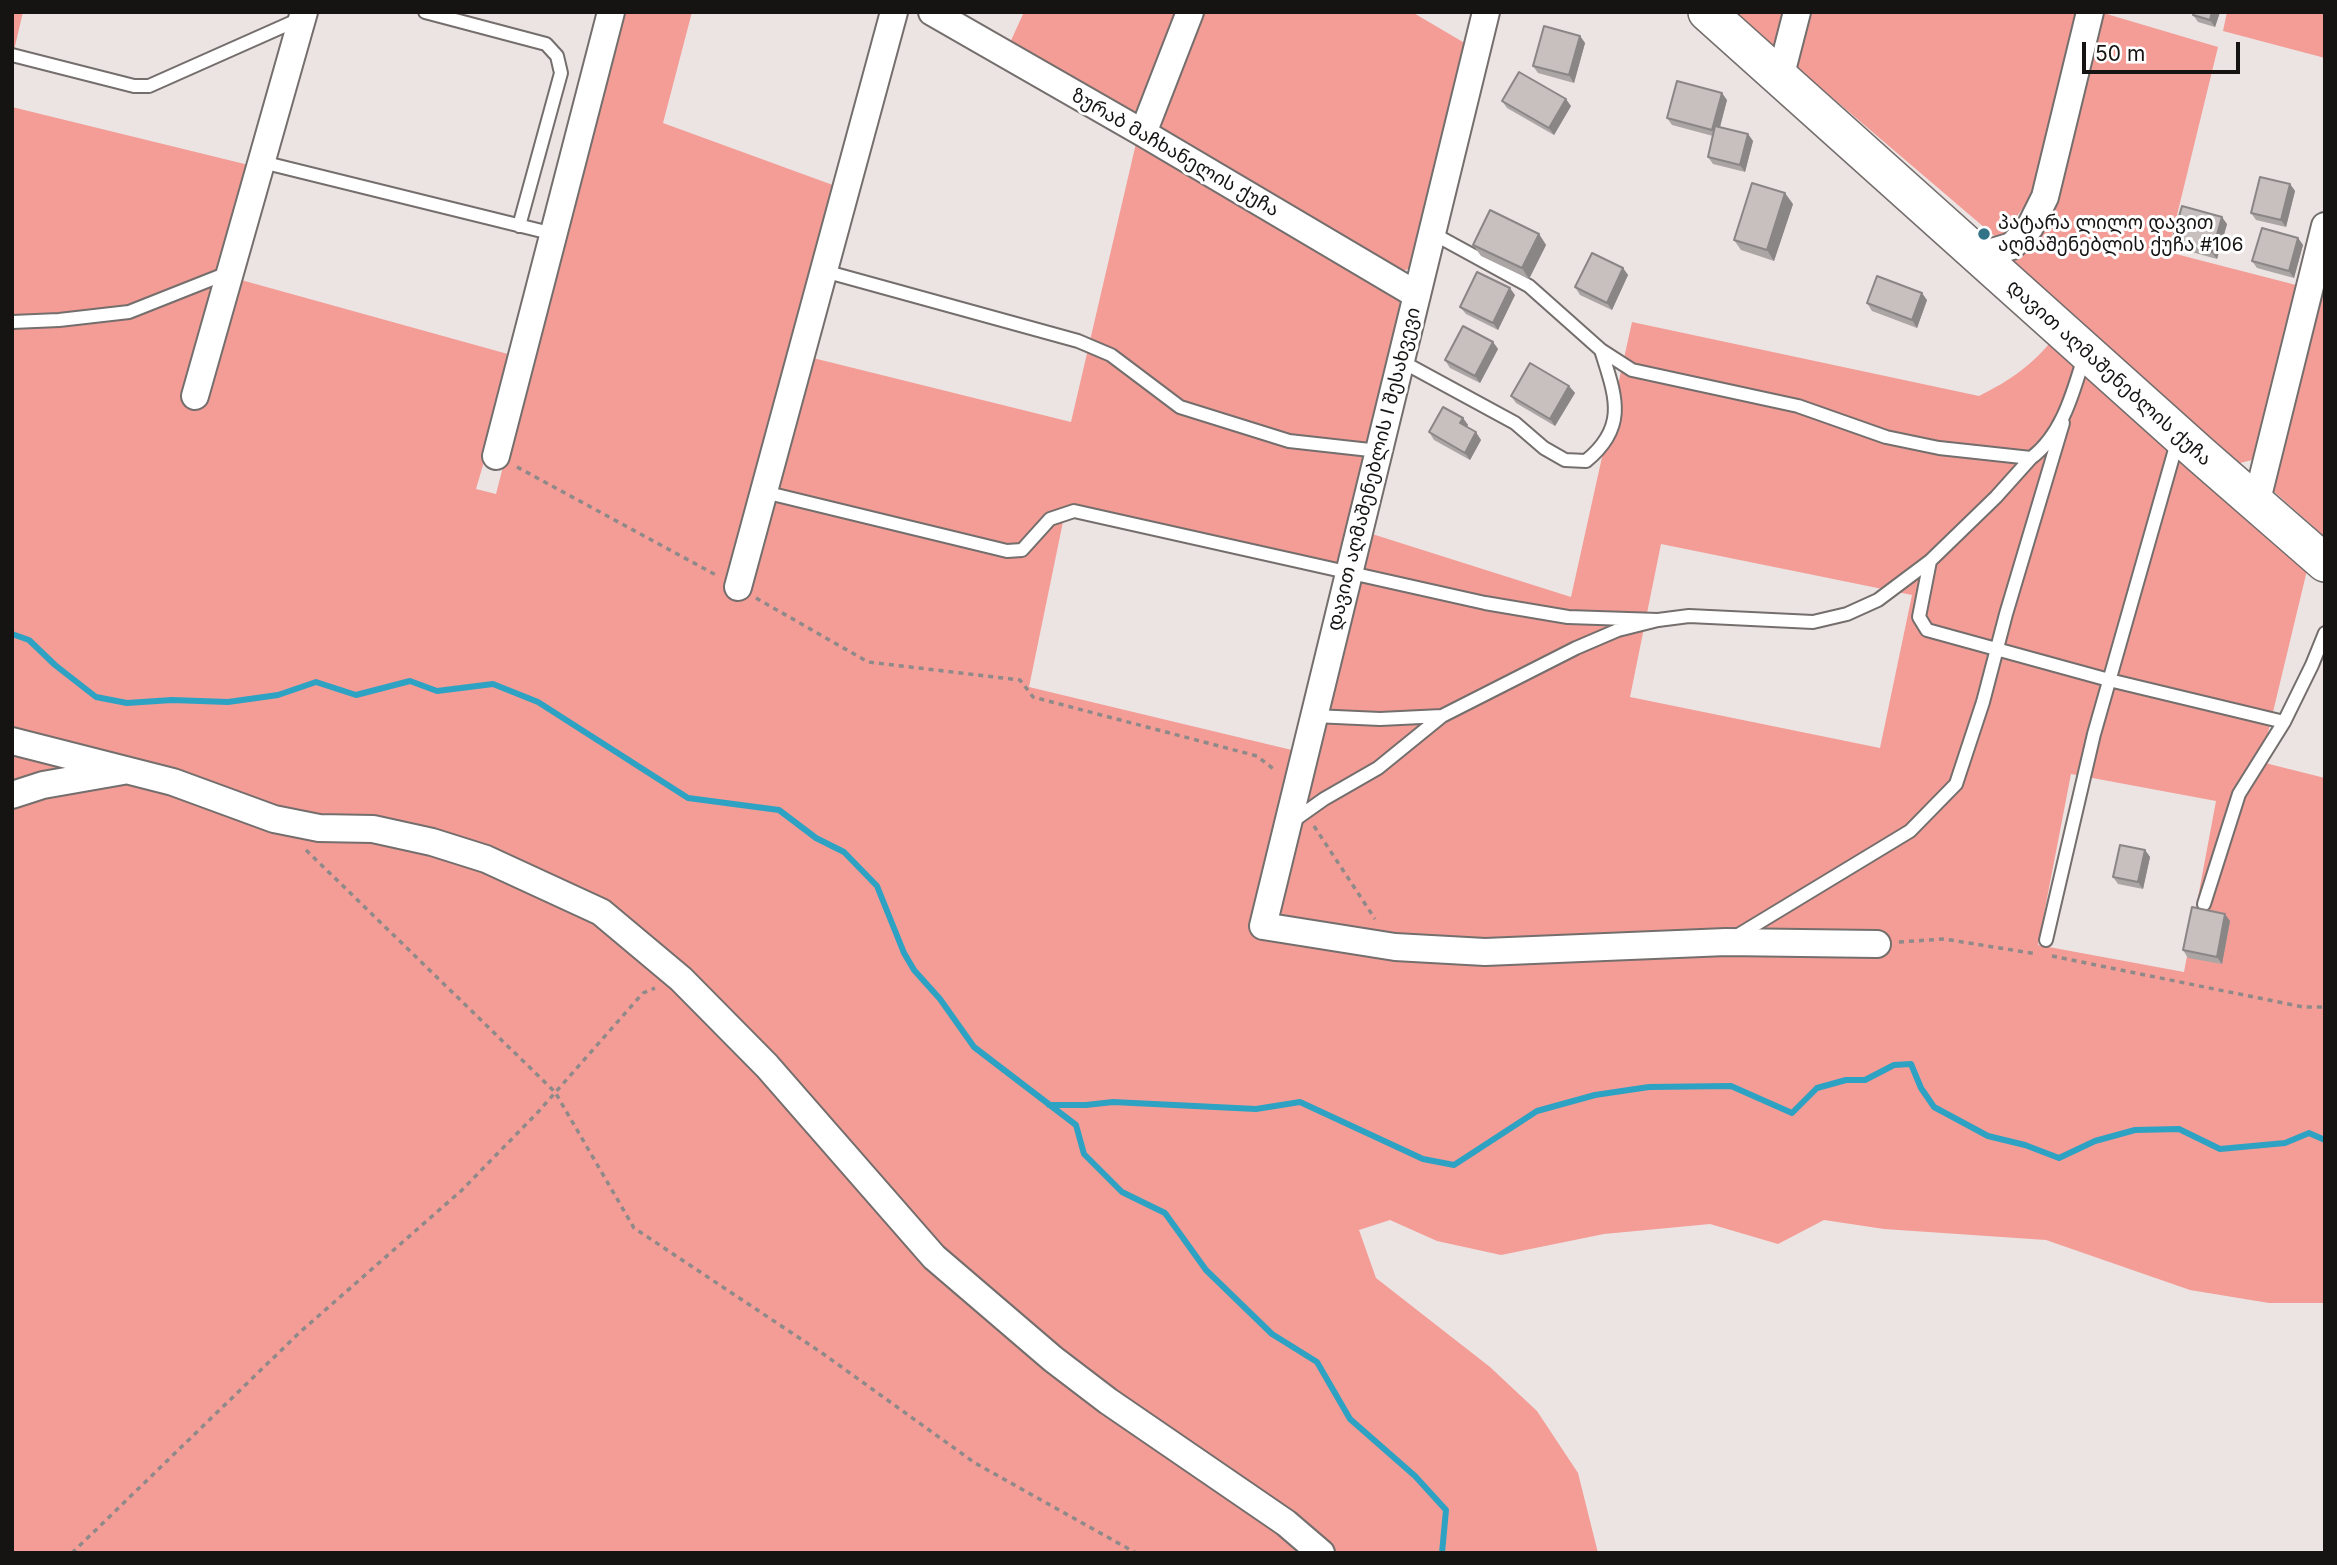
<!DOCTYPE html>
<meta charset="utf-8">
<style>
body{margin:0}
#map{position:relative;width:2337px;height:1565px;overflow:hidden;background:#ebe4e3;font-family:Inter,sans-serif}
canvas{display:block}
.frame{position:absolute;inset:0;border:14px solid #161413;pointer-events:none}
.scale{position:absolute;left:2082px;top:42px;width:158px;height:32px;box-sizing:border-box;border:4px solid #161413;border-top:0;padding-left:9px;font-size:21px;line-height:24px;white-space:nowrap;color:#161413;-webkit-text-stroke:5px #fff;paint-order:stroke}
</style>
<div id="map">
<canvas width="2337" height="1565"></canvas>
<div class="frame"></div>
<div class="scale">50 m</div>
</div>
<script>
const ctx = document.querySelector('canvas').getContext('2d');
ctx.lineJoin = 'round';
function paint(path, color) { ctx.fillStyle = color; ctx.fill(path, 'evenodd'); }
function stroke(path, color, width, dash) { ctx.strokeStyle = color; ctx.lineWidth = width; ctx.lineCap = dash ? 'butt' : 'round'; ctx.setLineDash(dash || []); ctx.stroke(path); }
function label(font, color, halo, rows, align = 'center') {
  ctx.font = font + ' Inter,"Noto Sans Georgian",sans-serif'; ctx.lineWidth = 6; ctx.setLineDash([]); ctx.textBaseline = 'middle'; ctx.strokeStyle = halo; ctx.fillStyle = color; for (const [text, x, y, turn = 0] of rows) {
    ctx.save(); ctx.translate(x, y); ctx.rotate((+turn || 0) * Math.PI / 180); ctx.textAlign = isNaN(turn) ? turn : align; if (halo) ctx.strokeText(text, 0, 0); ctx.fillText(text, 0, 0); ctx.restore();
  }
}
const green = new Path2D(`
 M12,12H23L12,59Z
 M620,12H692L663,123L841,188L730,598L740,601L809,357L1071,422L1137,139L1422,314L1369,533L1571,597L1632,322L1979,396C2011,380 2031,366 2054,338L2309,562L2261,762L2325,778V1303H2269L2190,1290L2046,1240L1884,1229L1824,1220L1778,1244L1710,1224L1604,1234L1501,1255L1437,1241L1390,1220L1359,1230L1376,1278L1490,1367L1537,1411L1578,1473L1598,1553H12V107L261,168L234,278L515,356L476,489L496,494ZM1065,512L1340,576L1296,751L1029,687ZM1661,544L1912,595L1880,748L1630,697ZM2071,774L2216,801L2184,972L2038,945Z
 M1024,12H1183L1138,120L1008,47Z
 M1200,12H1412L1468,45L1413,267L1400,272L1159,134L1155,123Z
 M1724,12H1790L1778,61Z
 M1807,12H2080L2038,188L1999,240L1794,65Z
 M2100,12L2218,47L2168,252L2300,286L2261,444L2252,460L2240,463L2010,261L2039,231L2059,199Z
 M2227,12H2325V58L2223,31Z
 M2325,261V537L2270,488Z`);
const stream = new Path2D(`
 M12,634L29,640L55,665L96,697L127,703L172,700L228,702L278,695L316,682L356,695L410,681L437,691L493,684L538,702L688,798L779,810L816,838L844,852L877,886L904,953L914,970L940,999L974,1047L1076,1125L1084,1154L1122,1192L1165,1213L1206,1270L1272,1334L1317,1362L1350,1419L1415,1476L1446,1510L1442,1553
 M1049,1105H1086L1113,1102L1256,1109L1300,1102L1423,1159L1454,1165L1537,1111L1595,1095L1649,1087L1731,1086L1792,1113L1817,1088L1846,1080H1865L1894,1065L1911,1064L1921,1088L1934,1107L1988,1136L2025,1145L2059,1158L2095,1141L2135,1130L2179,1129L2220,1149L2285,1143L2309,1133L2325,1140`);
const path = new Path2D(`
 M517,467L716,575
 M756,598L868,662L1020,680L1033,697L1257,756L1276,771
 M1314,826L1375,919
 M306,850L555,1092L634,1228L822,1353L975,1463L1136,1553
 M1899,942L1944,939L2037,954
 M2052,956L2303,1007H2325
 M72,1553L299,1333L462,1190L539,1111L643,993L655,988`);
const lane = new Path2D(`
 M425,12L546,44L557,56L561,73L519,226
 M12,55L134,86H149L302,18
 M262,162L554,234
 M1432,233L1529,286L1601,350L1632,370L1798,406L1886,437L1939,448L2031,458C2062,435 2073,393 2084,357
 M824,271L1078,341L1111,355L1180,407L1289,441L1379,451
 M12,322L59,320L129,312L230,272
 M1401,361L1515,423L1544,448L1565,460L1586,461C1629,426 1615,395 1601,350
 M764,492L1007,551L1022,550L1050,519L1074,511L1485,603L1568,617L1658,620
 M1930,561L1919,617L1927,630L2109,680L2284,722
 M1314,716L1380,719L1442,716
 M1293,821L1324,799L1378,768L1442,716L1576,648L1618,630L1658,620L1689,616L1813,622L1847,614L1878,600L1930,561L1996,497L2031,458
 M2204,904L2239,794L2284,722L2312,665L2325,633
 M1735,937L1910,831L1956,784L1983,702L2006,614L2063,423
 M2046,940L2094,734L2178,439`);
const street = new Path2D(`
 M932,12L1143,133L1417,295
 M1486,12L1263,926L1395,947L1485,952L1726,942L1877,944
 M1780,78L1797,12
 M1143,133L1190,12
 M1979,256L2012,246L2030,227L2045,197L2090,12
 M195,396L304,12
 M496,456L611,12
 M2256,504L2325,226
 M738,587L894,12
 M12,741L173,782L274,819L319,828L373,829L432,842L486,859L601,912L681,979L767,1066L934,1257L1053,1359L1108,1401L1286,1523L1321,1553
 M12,795L43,785L123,771`);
const secondary = new Path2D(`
 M1707,12L2201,455L2325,563`);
const wall = new Path2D(`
 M2194,12H2220L2215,27L2198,22L2193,15Z
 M1580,36L1585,43L1574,83L1538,73L1533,66Z
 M1727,100L1720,127L1748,134L1753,141L1745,172L1713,164L1708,157L1713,136L1672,125L1667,118Z
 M1502,101L1571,106L1554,135L1507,108Z
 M2290,184L2295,191L2286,227L2256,220L2251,213Z
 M1793,204L1774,261L1741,250L1734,240Z
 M2227,224L2217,259L2177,248L2172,241Z
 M1539,234L1546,245L1529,279L1481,256L1473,245Z
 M2298,238L2303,245L2294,278L2257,268L2252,261Z
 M1623,268L1628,275L1612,310L1580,295L1575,287Z
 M1515,295L1498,330L1466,314L1460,307Z
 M1927,300L1917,328L1872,311L1867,303Z
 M1493,342L1498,349L1480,383L1450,368L1445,360Z
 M1569,386L1575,393L1555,426L1516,403L1511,396Z
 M1463,418L1468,425L1467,427L1481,440L1470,460L1434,440L1429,432Z
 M2145,850L2150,857L2143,889L2118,884L2113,877Z
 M2230,921L2222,964L2188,958L2183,950Z`);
const shadedWall = new Path2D(`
 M2212,12H2220L2215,27L2210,20Z
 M1580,36L1585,43L1574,83L1569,75Z
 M1722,93L1727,100L1717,138L1712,130Z
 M1566,99L1571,106L1554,135L1549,128Z
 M1748,134L1753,141L1745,172L1740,165Z
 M2290,184L2295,191L2286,227L2281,220Z
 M1785,193L1793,204L1774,261L1767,250Z
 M2222,217L2227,224L2217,259L2212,252Z
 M1539,234L1546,245L1529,279L1522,268Z
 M2298,238L2303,245L2294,278L2289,271Z
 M1623,268L1628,275L1612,310L1607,303Z
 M1510,288L1515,295L1498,330L1493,323Z
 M1922,293L1927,300L1917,328L1912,320Z
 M1493,342L1498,349L1480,383L1475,376Z
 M1569,386L1575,393L1555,426L1550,419Z
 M1463,418L1468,425L1465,430L1460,423Z
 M1476,432L1481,440L1470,460L1465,453Z
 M2145,850L2150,857L2143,889L2138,882Z
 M2225,914L2230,921L2222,964L2217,957Z`);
const building = new Path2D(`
 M2194,12H2212L2210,20L2193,15Z
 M1544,26L1580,36L1569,75L1533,66Z
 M1519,72L1566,99L1549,128L1502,101Z
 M1677,81L1722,93L1712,130L1667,118Z
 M1715,126L1748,134L1740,165L1708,157Z
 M2260,177L2290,184L2281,220L2251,213Z
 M1752,183L1785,193L1767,250L1734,240Z
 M2182,206L2222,217L2212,252L2172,241Z
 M1490,210L1539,234L1522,268L1473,245Z
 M2262,228L2298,238L2289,271L2252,261Z
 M1592,253L1623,268L1607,303L1575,287Z
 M1477,272L1510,288L1493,323L1460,307Z
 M1877,276L1922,293L1912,320L1867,303Z
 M1463,326L1493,342L1475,376L1445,360Z
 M1530,363L1569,386L1550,419L1511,396Z
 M1443,407L1463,418L1460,423L1476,432L1465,453L1429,432Z
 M2120,845L2145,850L2138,882L2113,877Z
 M2192,907L2225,914L2217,957L2183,950Z`);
const markers = [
 [1984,234,7,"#337387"]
];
const streetNames = [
 ["ზურაბ მაჩხანელის ქუჩა",1175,153,30],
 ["დავით აღმაშენებლის ქუჩა",2109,373,42],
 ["დავით აღმაშენებლის I შესახვევი",1374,469,-76]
];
const poiNames = [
 ["პატარა ლილო დავით",1998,223],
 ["აღმაშენებლის ქუჩა #106",1998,245]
];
paint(green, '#f39d96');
stroke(stream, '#2ea2c3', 6);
stroke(lane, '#746e6d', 16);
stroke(street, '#746e6d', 30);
stroke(secondary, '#746e6d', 40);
stroke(path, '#8f8a89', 3.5, [5, 5]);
stroke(lane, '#fff', 12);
stroke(street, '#fff', 26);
stroke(secondary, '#fff', 37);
paint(wall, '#aba5a4');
paint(shadedWall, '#8b8686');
paint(building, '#c7c0bf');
stroke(building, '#8b8686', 2);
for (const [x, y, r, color] of markers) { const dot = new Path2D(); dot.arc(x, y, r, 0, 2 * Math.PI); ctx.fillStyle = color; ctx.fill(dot); stroke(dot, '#fff', 2.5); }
label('19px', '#161413', '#fff', streetNames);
label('19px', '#161413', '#fff', poiNames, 'left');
</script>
